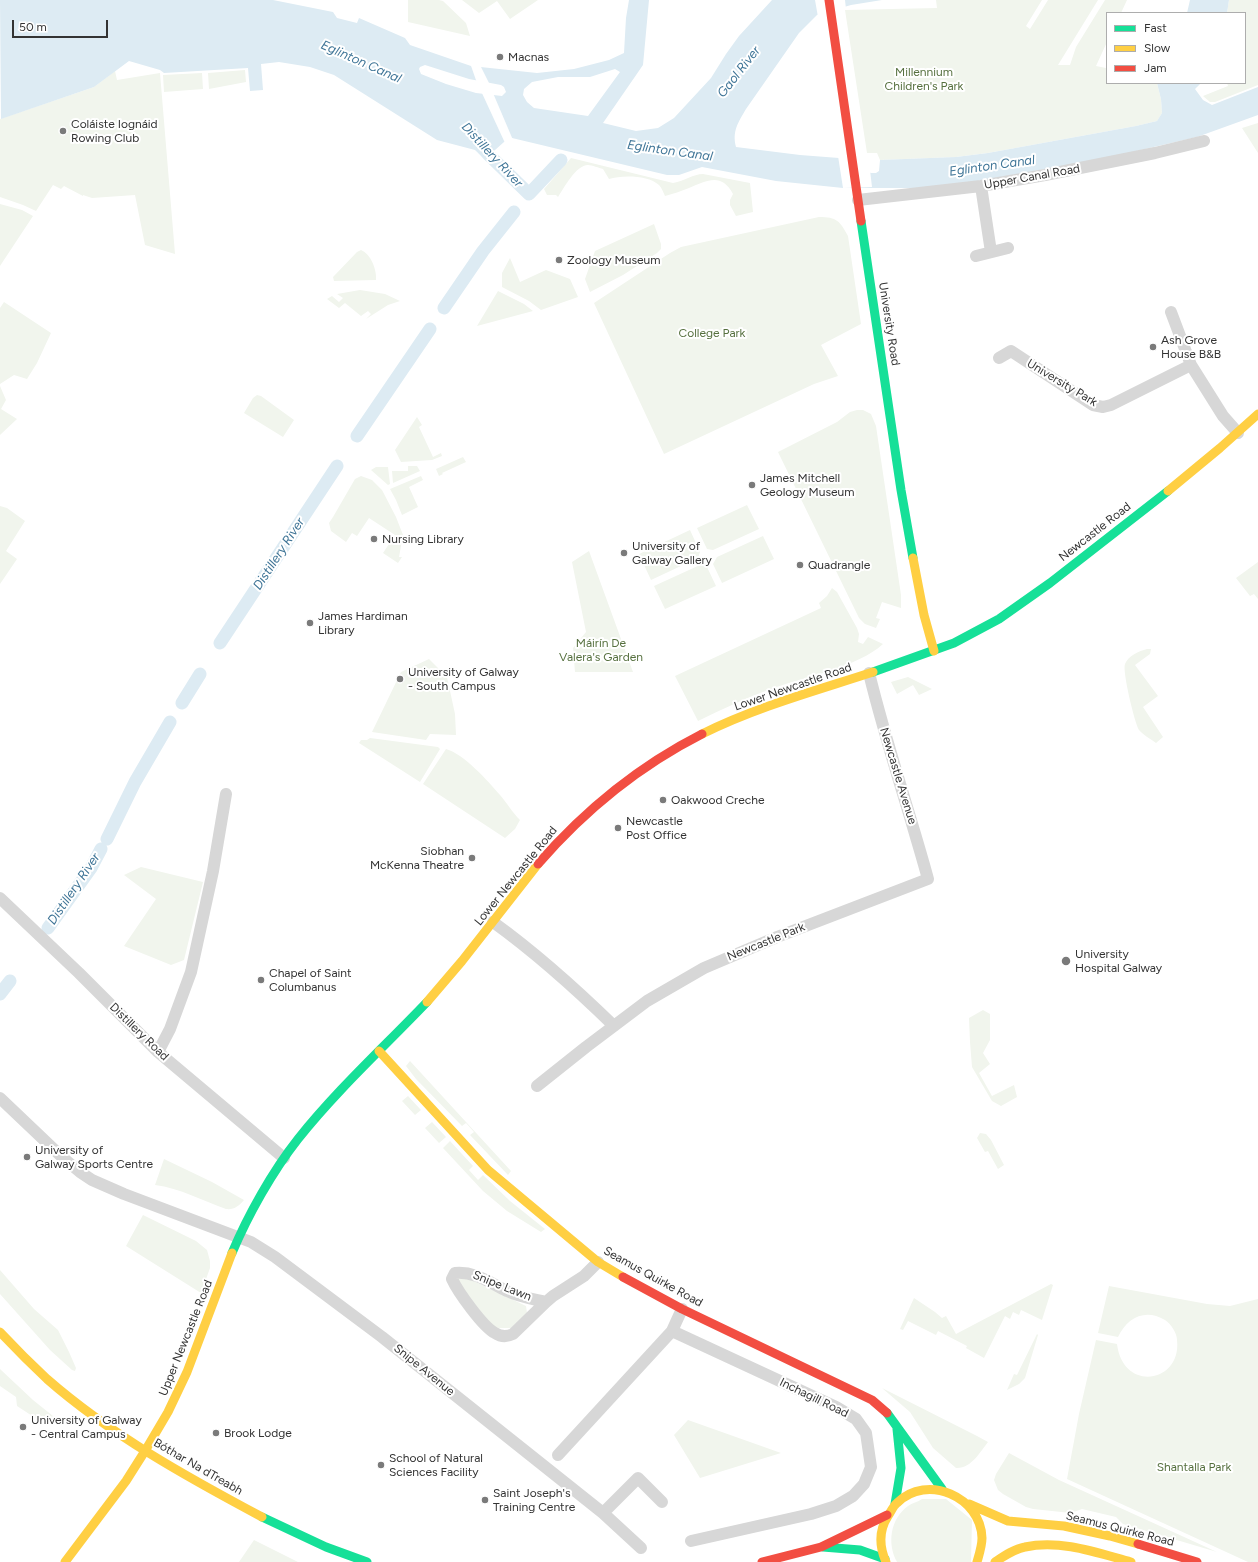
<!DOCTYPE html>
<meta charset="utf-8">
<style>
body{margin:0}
#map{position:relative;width:1258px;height:1562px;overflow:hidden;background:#fff;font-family:Figtree,sans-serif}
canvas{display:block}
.legend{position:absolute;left:1106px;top:12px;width:140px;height:72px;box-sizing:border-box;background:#fff;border:1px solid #adadad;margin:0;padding:5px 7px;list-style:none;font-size:12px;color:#333}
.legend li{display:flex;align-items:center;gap:8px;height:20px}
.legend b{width:20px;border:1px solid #adadad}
.scale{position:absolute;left:12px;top:20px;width:96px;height:18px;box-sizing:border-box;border:2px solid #333;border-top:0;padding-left:5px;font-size:12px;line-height:14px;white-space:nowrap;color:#333;-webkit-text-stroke:3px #fff;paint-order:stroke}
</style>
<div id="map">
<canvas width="1258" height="1562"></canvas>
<ul class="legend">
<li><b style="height:5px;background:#16e098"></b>Fast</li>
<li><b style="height:5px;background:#ffcf43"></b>Slow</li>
<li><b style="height:5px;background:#f24e42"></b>Jam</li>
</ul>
<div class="scale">50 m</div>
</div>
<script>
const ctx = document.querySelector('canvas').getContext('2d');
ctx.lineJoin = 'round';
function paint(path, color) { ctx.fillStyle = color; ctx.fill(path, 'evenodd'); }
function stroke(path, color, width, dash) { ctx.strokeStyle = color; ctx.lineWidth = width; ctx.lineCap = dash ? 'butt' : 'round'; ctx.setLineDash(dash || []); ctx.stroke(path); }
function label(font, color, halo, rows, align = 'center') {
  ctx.font = font + ' Figtree,sans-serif'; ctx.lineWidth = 4; ctx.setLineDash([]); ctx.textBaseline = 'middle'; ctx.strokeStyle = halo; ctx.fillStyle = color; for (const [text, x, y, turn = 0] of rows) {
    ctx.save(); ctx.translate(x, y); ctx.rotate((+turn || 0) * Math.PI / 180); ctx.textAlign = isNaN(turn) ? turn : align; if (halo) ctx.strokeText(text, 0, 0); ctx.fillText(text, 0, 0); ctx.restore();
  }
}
const green = new Path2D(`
 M408,0H439L443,1L466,23L470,36L408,22Z
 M462,0H538L510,19L497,1L479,13Z
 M936,0H1042L1026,26L1030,29L1048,0H1098L1058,65H1070L1076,47L1105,0H1127L1121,13H1107V42L1096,66L1106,68L1107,67V83H1157L1161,99L1162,113L1157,121L1136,126L988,153L956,157L880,160L877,153H867L845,10L937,8Z
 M1229,0H1258V85L1215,102H1210L1203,96L1228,86L1227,83H1245V13H1227Z
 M245,70L246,82L209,89L208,73Z
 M115,71L117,80L160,73L175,254L145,245L135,195L92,198L83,195V196L64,186L61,189L53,185L36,211L23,205L0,197V119L94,87Z
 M202,73L203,89L164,92L163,75Z
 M1258,123V153L1242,128Z
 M571,158L673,183C685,181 693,174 703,174L750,183L753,212L736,216L730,205V200L733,194C721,172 707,181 689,188C681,191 673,194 665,196C663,192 662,188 659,185C648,175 622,175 609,179L603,169C599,168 592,165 588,165C576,165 564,188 558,197L556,195H547L544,189Z
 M0,204L22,210L33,216L0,266Z
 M819,217C837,217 840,221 848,236L861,324L821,345L838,376L814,384L664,454L594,303L670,253L681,247Z
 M654,224L661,244V249L657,253L623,275L590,292L585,279L595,251Z
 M361,250C371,254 377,270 376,280L334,281L333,277L357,252Z
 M510,258L520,282L546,270L570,279L578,297L541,310L529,301L502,287V273Z
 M360,290L385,294L400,301L388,305L366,319L371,314L368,311L361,316L345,303L339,308L327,299L332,296L339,302L343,298L337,294Z
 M498,291L524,304L533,311L477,326Z
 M4,302L51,333L37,363L27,379L14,375L0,384V308Z
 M0,386L6,400L1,409L17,419L0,435Z
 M257,395L261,396L294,420L283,437L244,413L253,398Z
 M857,410H863L871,414L876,426L901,595V608L882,602L876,618L880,619L876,628L865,624L859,618L778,452L837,422L850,412Z
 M417,417L422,425L419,427L433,457L441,453L442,456L432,460L401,462L395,450Z
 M463,457L466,462L442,473L443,474L439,476L436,469Z
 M408,466H417L420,471L393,483L392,471H408Z
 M376,467H388L390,484L388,485L371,470Z
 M361,476L372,480L382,490L396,517L403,535L399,557H402L398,563L383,553L395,535L369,518L357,536L352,533L346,542L331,531L329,523L333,517L355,479Z
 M421,476L423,480L409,487L418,507L402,515L396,500L390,489Z
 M747,505L759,529L713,550L707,549L697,528Z
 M0,506L7,508L25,521L6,551L17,559L0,584Z
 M690,530L700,552L698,558L651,580L639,554Z
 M763,536L774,559L722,583L713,564L717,557Z
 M589,551L633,672H575L573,648L586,632L572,562Z
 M1258,562V599L1254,594L1250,596L1236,578Z
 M700,565L707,567L716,586L665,609L654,586Z
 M832,588L837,592L857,628L859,634L858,642L863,644L868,637L883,644C858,667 804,677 771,689C746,698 722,709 698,721L675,676L821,608L819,603L827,596Z
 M1147,649H1151L1150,654L1135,665L1158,696L1143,707L1163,737L1156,743C1151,739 1143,735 1139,730C1135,724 1122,671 1125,664C1128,656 1139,651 1147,649Z
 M429,659L447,677L455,714L456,735L430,734L426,740L372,732L401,672Z
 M908,677L932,689L919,695L913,685L897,694L891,682Z
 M370,738L438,747L440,749L420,782L359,743L361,740H367Z
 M446,749C464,754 488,781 500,795C507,803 512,812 520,820L515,829L505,838L423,784Z
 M141,867L203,882L184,960L171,965L124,946L156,899L124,875Z
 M983,1010L990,1014V1040L983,1053L990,1064L979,1073L992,1096L1014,1085L1017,1097L1001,1106L992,1101L972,1067L970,1042L969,1018Z
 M410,1061L511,1171L508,1175L470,1135L474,1132L466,1123L462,1126L416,1079L406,1066Z
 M408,1096L421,1110L415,1115L402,1101Z
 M432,1122L446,1137L439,1143L425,1128Z
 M980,1133L986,1134L991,1140L1004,1165L998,1169L988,1151L985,1152L977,1138Z
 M450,1141L473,1166L469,1170L478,1180L483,1175L510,1201L545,1229L541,1232L507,1211L483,1191L443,1148Z
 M164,1159L212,1182L244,1200C239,1206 234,1210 226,1209C203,1201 180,1188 155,1185Z
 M143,1215L196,1241L207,1250L210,1261V1268L201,1293L126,1246Z
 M0,1270L34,1309L58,1330L69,1352L76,1368L75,1371L72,1370L50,1350L0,1294Z
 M459,1274L526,1306L527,1313L511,1328H493L455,1282Z
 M1051,1284L1053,1285L1042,1320L1021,1310L1019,1315L1013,1312L1010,1319L1005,1316L984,1358L966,1348L967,1346L938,1331L936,1335L908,1321L903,1330L900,1329L914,1298L935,1312L942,1318L946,1316L956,1334Z
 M1109,1286L1207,1304L1230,1306L1258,1299V1562H1248L1067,1479L1079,1414L1096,1340L1117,1344C1123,1393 1182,1383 1177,1340C1177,1333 1171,1324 1165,1320C1145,1308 1127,1318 1118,1337L1098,1333Z
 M1037,1334L1038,1335L1025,1378L1019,1384L1007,1390L1014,1374L1017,1375Z
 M0,1369L33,1400L53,1416L46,1425L17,1406L16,1397L0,1386Z
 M882,1388L977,1436L988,1442C980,1452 971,1469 956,1468L933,1448L910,1412Z
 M688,1420L781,1453L700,1478L674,1435Z
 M1009,1453L1059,1480L1217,1552L1123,1524L1116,1517L1082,1509L1071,1513L1033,1509L1026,1507L1003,1494L998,1490L994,1480L996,1474Z
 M922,1499H946L972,1520L971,1562H897C887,1544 890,1519 908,1506C912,1503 918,1502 922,1499Z
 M254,1540L298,1562H239Z`);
const water = new Path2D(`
 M0,0H273L333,12L337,18L357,23L359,18L405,38L410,45L471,66L537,73L574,69L609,60L624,53L626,18L629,0H649L643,65L603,123L636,131L658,128L674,118L711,78L726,54L739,36L772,0H882L851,5L817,15L799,33L746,109C738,123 732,131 736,147L800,155L839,158L871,173H876L879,171L880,160L956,157L988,153L1136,126L1157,121L1162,113L1161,99L1157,83H1201L1195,89L1203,100L1212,105L1258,87V115L1197,137L1106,158L973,182L922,188H843L776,181L702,167L679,175H667L512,138L504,142L485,159L475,150L437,140L334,75L310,67L279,62L261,64L263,90L250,91L248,68L164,73L160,70L129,61L94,87L1,119ZM425,65L469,79L501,85L504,87L506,92L502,96L476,93L446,84L421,74L419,69L420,67ZM615,69L620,72L588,116L534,108L527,102L523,95L524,89L532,82L558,77H590Z
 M1190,0H1229L1227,13H1187Z`);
const pier = new Path2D(`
 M815,0H845L846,9L818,17Z
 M470,63L480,65L490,85L477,83Z
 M481,91L493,93L513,140L505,143Z
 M838,156L870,170L872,187L843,188Z`);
const canal = new Path2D(`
 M478,143L489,155L529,194L561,160
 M444,308L483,251L514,212
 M357,436L430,329
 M220,643L337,466
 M182,703L200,674
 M107,839L135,782L170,722
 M48,928L91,868L101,849
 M0,994L10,981`);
const street = new Path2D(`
 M981,186L991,252
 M858,200L981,186L1045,175L1155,153L1204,141
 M976,256L1008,248
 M1171,312L1191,365L1223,416L1238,433
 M999,358L1011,351L1093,405L1103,407L1111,405L1191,365
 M0,898L79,973L158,1052L284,1158
 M493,922C536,953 576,989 614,1026
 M158,1052L170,1029L191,972L213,871L226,794
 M537,1086L586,1047L647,1001L704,968L777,937L928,879C909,810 886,743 869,673
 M0,1098L62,1157L80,1172L92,1180L124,1194L251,1242L275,1257L382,1337L603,1513L641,1548
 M546,1302L513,1334C507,1337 501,1337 495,1333C483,1327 458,1292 452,1279L455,1273C475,1271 490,1283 507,1291C519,1297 533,1299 546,1302L553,1296L584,1276L598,1262
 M672,1331L836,1407L856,1419L866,1433L871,1467L864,1484L853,1496L836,1506L811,1514L691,1541
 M558,1455L672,1331L682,1309
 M603,1513L638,1478L662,1502`);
const fast = new Path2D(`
 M861,221L901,490L913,558
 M873,672L954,643L999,619L1050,583L1168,491
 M232,1253C248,1215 272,1172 298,1139C337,1090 384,1047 427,1002
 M887,1413L942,1489
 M895,1504L901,1468L897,1429
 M262,1517L326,1547L367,1562
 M823,1547L860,1550L885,1559`);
const slow = new Path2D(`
 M1168,491L1220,448L1258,414
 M913,558L924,615L934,651
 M702,734C756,707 815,691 873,672
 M427,1002L462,961L538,864
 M379,1051L488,1170L598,1262L623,1277
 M0,1332C15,1348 31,1364 47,1379C111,1435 187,1477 262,1517
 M145,1451L168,1412L187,1372L232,1253
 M969,1504L1008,1521L1064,1526L1110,1536L1138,1544
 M65,1562L126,1481L145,1451
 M886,1562C879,1546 879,1530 888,1516C891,1512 893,1506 897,1503C927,1473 981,1497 982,1538C982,1546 979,1555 977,1562
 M995,1562C1004,1556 1014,1549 1025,1547C1060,1539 1098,1553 1131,1562`);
const jam = new Path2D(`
 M829,0L861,221
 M538,864C584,811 639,766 702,734
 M623,1277L682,1309L872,1400L887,1413
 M1138,1544L1197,1562
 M762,1562L821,1547L887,1515`);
const markers = [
 [500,57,4,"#7a7a7a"],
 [63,131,4,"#7a7a7a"],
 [559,260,4,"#7a7a7a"],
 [1153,347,4,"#7a7a7a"],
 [752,485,4,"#7a7a7a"],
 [374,539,4,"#7a7a7a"],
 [624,553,4,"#7a7a7a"],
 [800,565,4,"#7a7a7a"],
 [310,623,4,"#7a7a7a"],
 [400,679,4,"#7a7a7a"],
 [663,800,4,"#7a7a7a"],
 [618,828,4,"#7a7a7a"],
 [472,858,4,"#7a7a7a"],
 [1066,961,5,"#7a7a7a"],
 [261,980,4,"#7a7a7a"],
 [27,1157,4,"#7a7a7a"],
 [23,1427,4,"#7a7a7a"],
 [216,1433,4,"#7a7a7a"],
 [381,1465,4,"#7a7a7a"],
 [485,1500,4,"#7a7a7a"]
];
const poiNames = [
 ["Macnas",508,57],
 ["Coláiste Iognáid",71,124],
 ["Rowing Club",71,138],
 ["Zoology Museum",567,260],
 ["Ash Grove",1161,340],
 ["House B&B",1161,354],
 ["James Mitchell",760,478],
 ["Geology Museum",760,492],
 ["Nursing Library",382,539],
 ["University of",632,546],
 ["Galway Gallery",632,560],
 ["Quadrangle",808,565],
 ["James Hardiman",318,616],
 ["Library",318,630],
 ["University of Galway",408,672],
 ["- South Campus",408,686],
 ["Oakwood Creche",671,800],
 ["Newcastle",626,821],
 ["Post Office",626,835],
 ["Siobhan",464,851,"right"],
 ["McKenna Theatre",464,865,"right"],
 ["University",1075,954],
 ["Hospital Galway",1075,968],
 ["Chapel of Saint",269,973],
 ["Columbanus",269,987],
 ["University of",35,1150],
 ["Galway Sports Centre",35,1164],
 ["University of Galway",31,1420],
 ["- Central Campus",31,1434],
 ["Brook Lodge",224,1433],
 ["School of Natural",389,1458],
 ["Sciences Facility",389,1472],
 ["Saint Joseph's",493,1493],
 ["Training Centre",493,1507]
];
const parkNames = [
 ["Millennium",924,72],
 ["Children's Park",924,86],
 ["College Park",712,333],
 ["Máirín De",601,643],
 ["Valera's Garden",601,657],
 ["Shantalla Park",1194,1467]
];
const streetNames = [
 ["Upper Canal Road",1032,177,-10],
 ["University Road",889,324,81],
 ["University Park",1062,383,31],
 ["Newcastle Road",1095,532,-38],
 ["Lower Newcastle Road",793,687,-19],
 ["Newcastle Avenue",898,776,73],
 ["Lower Newcastle Road",516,876,-51],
 ["Newcastle Park",766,942,-22],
 ["Distillery Road",139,1032,44],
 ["Seamus Quirke Road",653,1277,29],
 ["Snipe Lawn",502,1286,22],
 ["Upper Newcastle Road",186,1338,-68],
 ["Snipe Avenue",424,1370,39],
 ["Inchagill Road",814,1398,26],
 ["Bóthar Na dTreabh",198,1467,30],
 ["Seamus Quirke Road",1120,1529,14]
];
const waterNames = [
 ["Eglinton Canal",361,62,24],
 ["Gaol River",739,72,-52],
 ["Eglinton Canal",670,151,8],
 ["Distillery River",492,155,47],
 ["Eglinton Canal",992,166,-8],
 ["Distillery River",279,554,-57],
 ["Distillery River",74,889,-56]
];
paint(green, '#f1f5ed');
paint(water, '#ddebf3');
paint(pier, '#fff');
stroke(canal, '#ddebf3', 13);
stroke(street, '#d7d7d7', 12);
stroke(fast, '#16e098', 9);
stroke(slow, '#ffcf43', 9);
stroke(jam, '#f24e42', 9);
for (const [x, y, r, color] of markers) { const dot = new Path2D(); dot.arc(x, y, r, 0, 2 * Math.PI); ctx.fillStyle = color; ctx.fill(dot); stroke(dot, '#fff', 1.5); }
label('12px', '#333', '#fff', poiNames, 'left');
label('12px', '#56703f', '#fff', parkNames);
label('12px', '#333', '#fff', streetNames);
label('italic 13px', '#3f7597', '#fff', waterNames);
</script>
